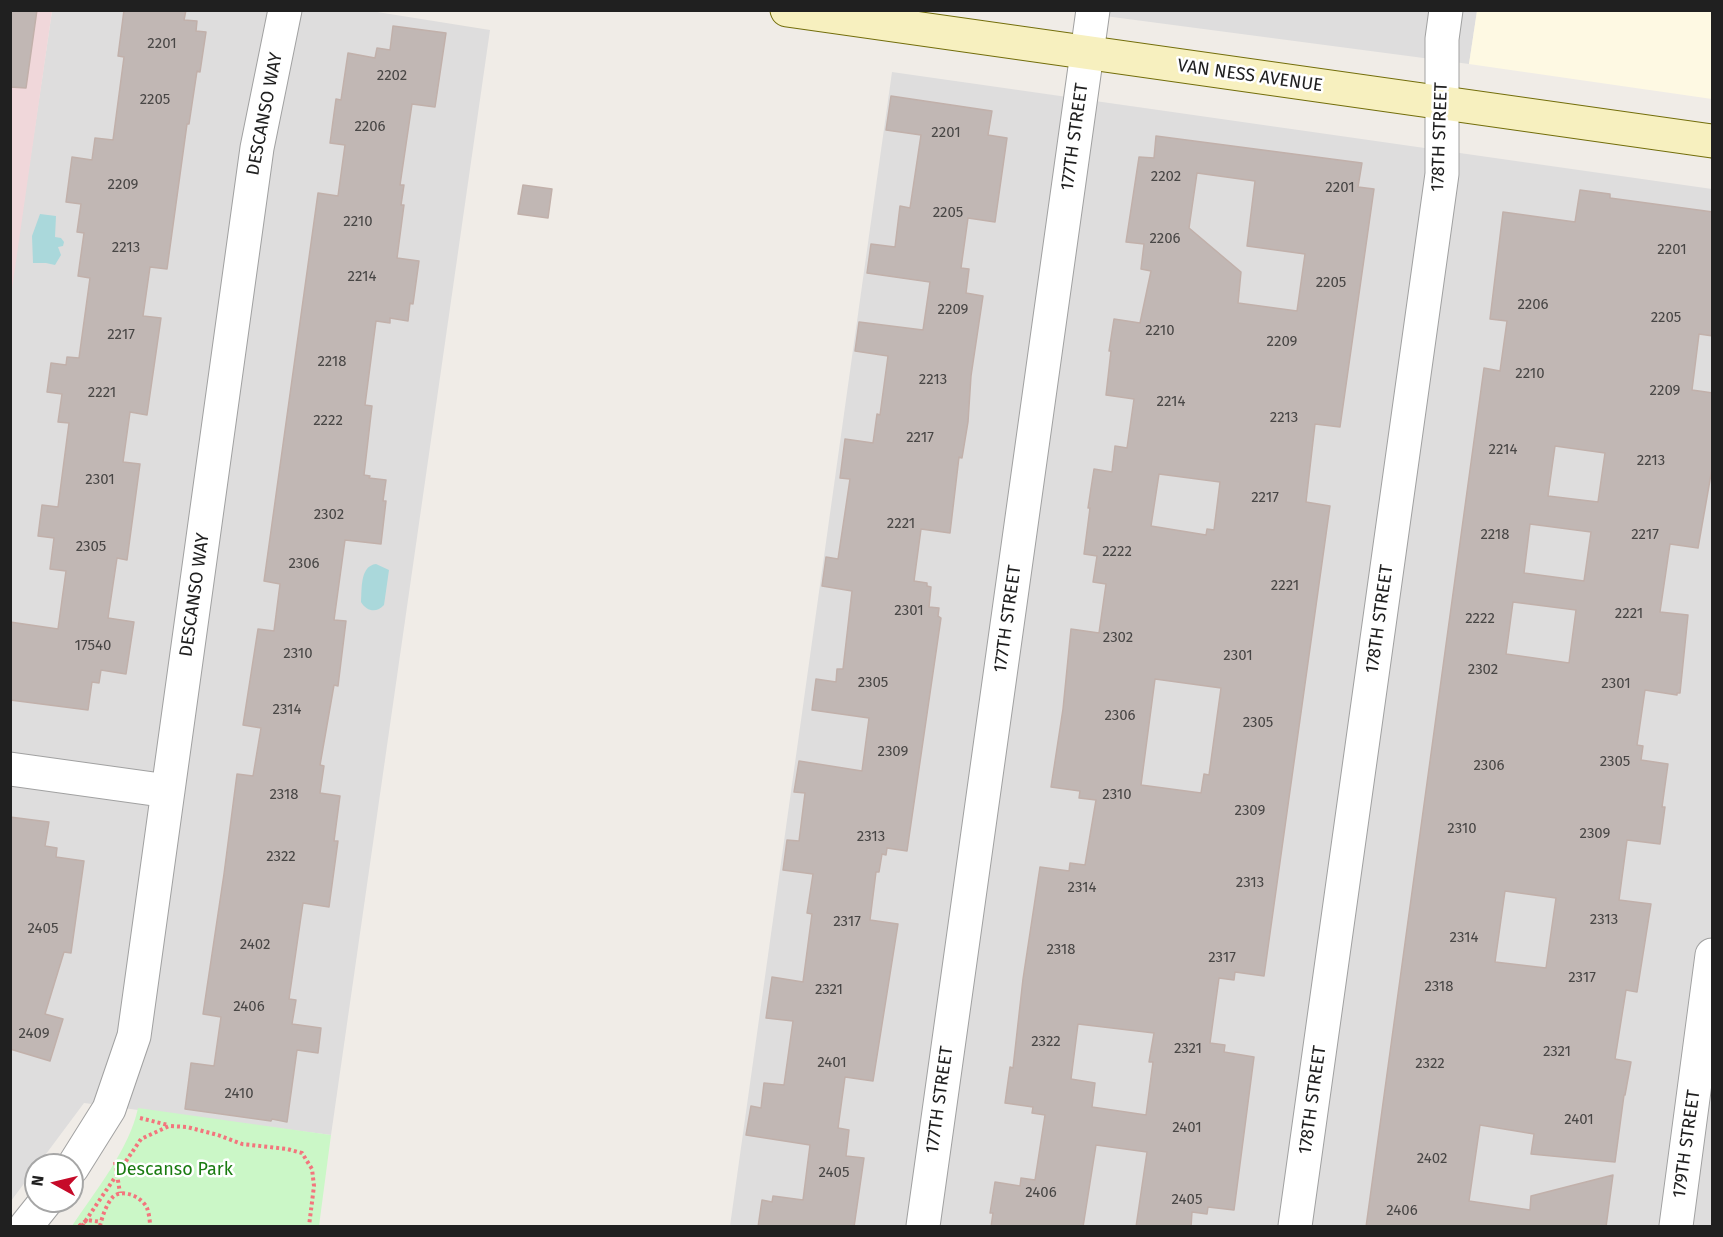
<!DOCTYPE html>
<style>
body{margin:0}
#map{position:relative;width:1723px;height:1237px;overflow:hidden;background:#f0ece7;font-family:"Fira Sans",sans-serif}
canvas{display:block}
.frame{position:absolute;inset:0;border:12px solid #202020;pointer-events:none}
.north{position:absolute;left:24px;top:1153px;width:60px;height:60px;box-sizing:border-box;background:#fff;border:2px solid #a6a6a6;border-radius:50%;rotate:278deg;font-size:16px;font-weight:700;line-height:24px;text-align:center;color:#202020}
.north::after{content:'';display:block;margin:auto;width:21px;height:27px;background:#c60a29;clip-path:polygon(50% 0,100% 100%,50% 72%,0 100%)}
</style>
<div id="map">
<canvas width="1723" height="1237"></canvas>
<div class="frame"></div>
<div class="north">N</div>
</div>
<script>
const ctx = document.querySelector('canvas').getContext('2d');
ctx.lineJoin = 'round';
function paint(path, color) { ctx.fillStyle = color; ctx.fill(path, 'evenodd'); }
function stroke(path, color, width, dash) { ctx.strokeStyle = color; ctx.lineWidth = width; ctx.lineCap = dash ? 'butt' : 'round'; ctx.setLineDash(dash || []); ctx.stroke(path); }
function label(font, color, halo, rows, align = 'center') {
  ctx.font = font + ' "Fira Sans",sans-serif'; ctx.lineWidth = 5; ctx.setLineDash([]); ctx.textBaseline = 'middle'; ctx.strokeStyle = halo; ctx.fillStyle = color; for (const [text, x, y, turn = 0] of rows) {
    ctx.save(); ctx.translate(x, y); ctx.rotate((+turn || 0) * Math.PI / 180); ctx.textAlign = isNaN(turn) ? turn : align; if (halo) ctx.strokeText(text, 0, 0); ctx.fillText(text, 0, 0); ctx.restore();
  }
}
const residential = new Path2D(`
 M52,11H371L490,30L331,1135L84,1103L11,1201L10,296Z
 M1067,11H1477L1469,64Z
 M892,72L1712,189V1226H730Z`);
const commercial = new Path2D(`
 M11,11H52L11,296Z`);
const education = new Path2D(`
 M1477,11H1712V99L1469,64Z`);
const park = new Path2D(`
 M138,1108L331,1135L319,1226H72C94,1193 130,1148 138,1108Z`);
const water = new Path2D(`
 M40,214L56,216L55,237L61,238L64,242L63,246L58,247L61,255L55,265L46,263H33L32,236Z
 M376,564L389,570L384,605C377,613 367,612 361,602C362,588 360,566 376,564Z`);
const building = new Path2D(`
 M10,10H37L26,88L10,87Z
 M124,10H186L184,20L197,21L196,31L206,32L200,72L197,71L189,124H187L167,269L150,267L143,316L161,318L147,415L130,412L123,462L140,464L127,560L117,558L108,618L134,622L126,674L101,670L99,683L92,682L88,710L10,700V622L58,629L66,571L50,569L54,538L38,536L42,505L58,507L69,423L58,422L62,394L47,392L51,363L66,365L67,357L79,358L90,278L78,276L84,233L77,232L81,204L66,202L72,157L92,160L95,138L113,140L124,57L118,56Z
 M393,26L446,33L435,107L412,104L400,185H404L401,205H404L397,258L419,261L413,304L410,303L408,321L390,318V323L376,321L365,405L372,406L364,475L370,476L369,478L386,480L383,501H386L381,544L345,540L334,620L346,621L338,686L334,685L320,765L324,766L320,793L340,796L334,841H338L329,907L303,903L289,999L296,1000L292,1024L321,1028L318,1053L297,1050L287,1122L272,1119L271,1121L185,1109L191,1063L214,1066L221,1017L203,1014L224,874L237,774L253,776L261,728L243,725L258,629L274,631L280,584L264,581L318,193L338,196L345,145L330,143L336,99L341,100L348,53L375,58L377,48L390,50Z
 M891,96L992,111L988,135L1007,138L995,222L968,218L961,268L969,269L966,293L983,296L971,376L968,422L962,458L959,457L950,533L921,529L914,581L927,583V586L931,587L929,607L939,608L938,616L941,618L907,851L887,848L886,855L882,854L879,872H876L870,920L898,924L873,1081L845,1077L838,1128L849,1130L846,1156L864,1158L854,1227H758L762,1200L772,1202L773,1196L803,1200L810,1145L746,1135L751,1106L761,1108L764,1083L784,1085L793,1021L766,1018L772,977L803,982L812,914L807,913L813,874L783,870L787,840L799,841L805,793L794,792L799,761L862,771L869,718L812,710L816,679L836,682L837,669H843L852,591L822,586L826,557L838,559L850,479L840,478L845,439L873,443L877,414L880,415L888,356L855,351L859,322L923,330L930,282L867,273L871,244L895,247L900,206L910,208L921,135L886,130Z
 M1156,136L1362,163L1358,187L1374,189L1340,427L1315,424L1306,502L1330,506L1264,976L1235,972L1234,980L1219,978L1210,1043L1225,1045L1224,1052L1254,1057L1234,1210L1208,1207L1207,1214L1192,1212L1191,1227H1136L1147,1152L1096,1145L1083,1227H991L993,1213H990L995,1182L1020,1186L1021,1178L1035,1180L1045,1115L1032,1113L1033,1107L1005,1103L1010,1067L1013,1068L1023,979L1040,867L1069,871L1070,863L1085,865L1096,800L1079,798L1080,791L1051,787L1063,709L1071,629L1099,633L1106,584L1093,582L1097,556L1084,554L1090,508H1088L1094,469L1112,472L1115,446L1127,448L1134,399L1106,395L1111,351H1109L1114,319L1140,323L1151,271L1141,269L1144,244L1126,242L1139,157L1154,158ZM1197,173L1255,181L1247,246L1305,254L1297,311L1238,303L1241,272L1189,228ZM1159,474L1220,482L1214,530L1207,529L1206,535L1151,526ZM1155,679L1221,688L1209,775L1204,774L1201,793L1141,785ZM1078,1024L1154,1033L1149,1062H1153L1146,1115L1092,1107L1095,1083L1071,1079Z
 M523,185L552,189L548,218L518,214Z
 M1580,190L1610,194V198L1713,212V336L1699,334L1692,390L1713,393V463L1698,548L1670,544L1660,612L1688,615L1680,693H1677V695L1645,690L1637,745L1643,746L1641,760L1668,764L1662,807H1665L1660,844L1627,840L1619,900L1651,904L1637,992L1626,990L1615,1059L1631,1062L1625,1095H1624L1615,1162L1531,1154L1534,1134L1480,1125L1469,1201L1530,1210L1531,1196L1613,1175L1606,1227H1366L1484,368L1500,371L1507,321L1490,319L1503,212L1575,222ZM1555,446L1605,453L1598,502L1548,496ZM1530,524L1591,532L1584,581L1524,573ZM1513,602L1576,610L1569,663L1506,654ZM1505,891L1556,898L1546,968L1495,962Z
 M10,817L49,822L45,846L57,848L56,857L84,861L71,953L64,952L45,1014L63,1019L50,1061L10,1049Z`);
const path = new Path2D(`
 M140,1118L168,1125
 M115,1162L120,1193
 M79,1226L87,1220L101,1222
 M82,1226L141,1139L169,1126L187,1127L218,1135L242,1144L287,1149L302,1153L312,1169L314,1186L309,1226
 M100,1226C102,1217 107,1202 114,1196C124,1189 142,1197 147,1208C149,1213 150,1221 150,1226`);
const minor = new Path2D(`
 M10,769L168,791
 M72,1168L109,1109L134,1036L257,148L285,10
 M26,1226L46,1201
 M923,1226L1093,10
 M1295,1226L1442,174V39L1446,10
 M1676,1226L1712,955`);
const secondary = new Path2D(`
 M787,10L1712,141`);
const numberNames = [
 ["2201",162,44],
 ["2202",392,76],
 ["2205",155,100],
 ["2206",370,127],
 ["2201",946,133],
 ["2202",1166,177],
 ["2209",123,185],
 ["2201",1340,188],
 ["2205",948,213],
 ["2210",358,222],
 ["2206",1165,239],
 ["2213",126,248],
 ["2201",1672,250],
 ["2214",362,277],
 ["2205",1331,283],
 ["2206",1533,305],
 ["2209",953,310],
 ["2205",1666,318],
 ["2210",1160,331],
 ["2217",121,335],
 ["2209",1282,342],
 ["2218",332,362],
 ["2210",1530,374],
 ["2213",933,380],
 ["2209",1665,391],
 ["2221",102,393],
 ["2214",1171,402],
 ["2213",1284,418],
 ["2222",328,421],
 ["2217",920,438],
 ["2214",1503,450],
 ["2213",1651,461],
 ["2301",100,480],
 ["2217",1265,498],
 ["2302",329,515],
 ["2221",901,524],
 ["2218",1495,535],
 ["2217",1645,535],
 ["2305",91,547],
 ["2222",1117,552],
 ["2306",304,564],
 ["2221",1285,586],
 ["2301",909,611],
 ["2221",1629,614],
 ["2222",1480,619],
 ["2302",1118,638],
 ["17540",93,646],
 ["2310",298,654],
 ["2301",1238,656],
 ["2302",1483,670],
 ["2305",873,683],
 ["2301",1616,684],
 ["2314",287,710],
 ["2306",1120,716],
 ["2305",1258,723],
 ["2309",893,752],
 ["2305",1615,762],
 ["2306",1489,766],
 ["2318",284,795],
 ["2310",1117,795],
 ["2309",1250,811],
 ["2310",1462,829],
 ["2309",1595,834],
 ["2313",871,837],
 ["2322",281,857],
 ["2313",1250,883],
 ["2314",1082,888],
 ["2313",1604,920],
 ["2317",847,922],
 ["2405",43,929],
 ["2314",1464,938],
 ["2402",255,945],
 ["2318",1061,950],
 ["2317",1222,958],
 ["2317",1582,978],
 ["2318",1439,987],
 ["2321",829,990],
 ["2406",249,1007],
 ["2409",34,1034],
 ["2322",1046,1042],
 ["2321",1188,1049],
 ["2321",1557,1052],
 ["2401",832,1063],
 ["2322",1430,1064],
 ["2410",239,1094],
 ["2401",1579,1120],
 ["2401",1187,1128],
 ["2402",1432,1159],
 ["2405",834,1173],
 ["2406",1041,1193],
 ["2405",1187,1200],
 ["2406",1402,1211]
];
const streetNames = [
 ["VAN NESS AVENUE",1250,76,8],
 ["DESCANSO WAY",265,114,-79],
 ["177TH STREET",1075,137,-82],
 ["178TH STREET",1440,137,-88],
 ["DESCANSO WAY",195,595,-82],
 ["177TH STREET",1008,619,-82],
 ["178TH STREET",1380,619,-82],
 ["177TH STREET",940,1100,-82],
 ["178TH STREET",1313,1100,-82],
 ["179TH STREET",1687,1144,-82]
];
const parkNames = [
 ["Descanso Park",174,1170]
];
paint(residential, '#dedddd');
paint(commercial, '#f0d7da');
paint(education, '#fef9e3');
paint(park, '#cbf7c7');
paint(water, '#aad8db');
paint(building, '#c1b7b4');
stroke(building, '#c1b0aa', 1.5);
stroke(minor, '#a1a1a1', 35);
stroke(secondary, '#736e0b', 35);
stroke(path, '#f3757d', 4, [3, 3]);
stroke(minor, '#fff', 33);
stroke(secondary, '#f7f0bf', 33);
label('15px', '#484645', null, numberNames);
label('18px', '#202020', '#fff', streetNames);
label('18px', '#1a7b11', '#fff', parkNames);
</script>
